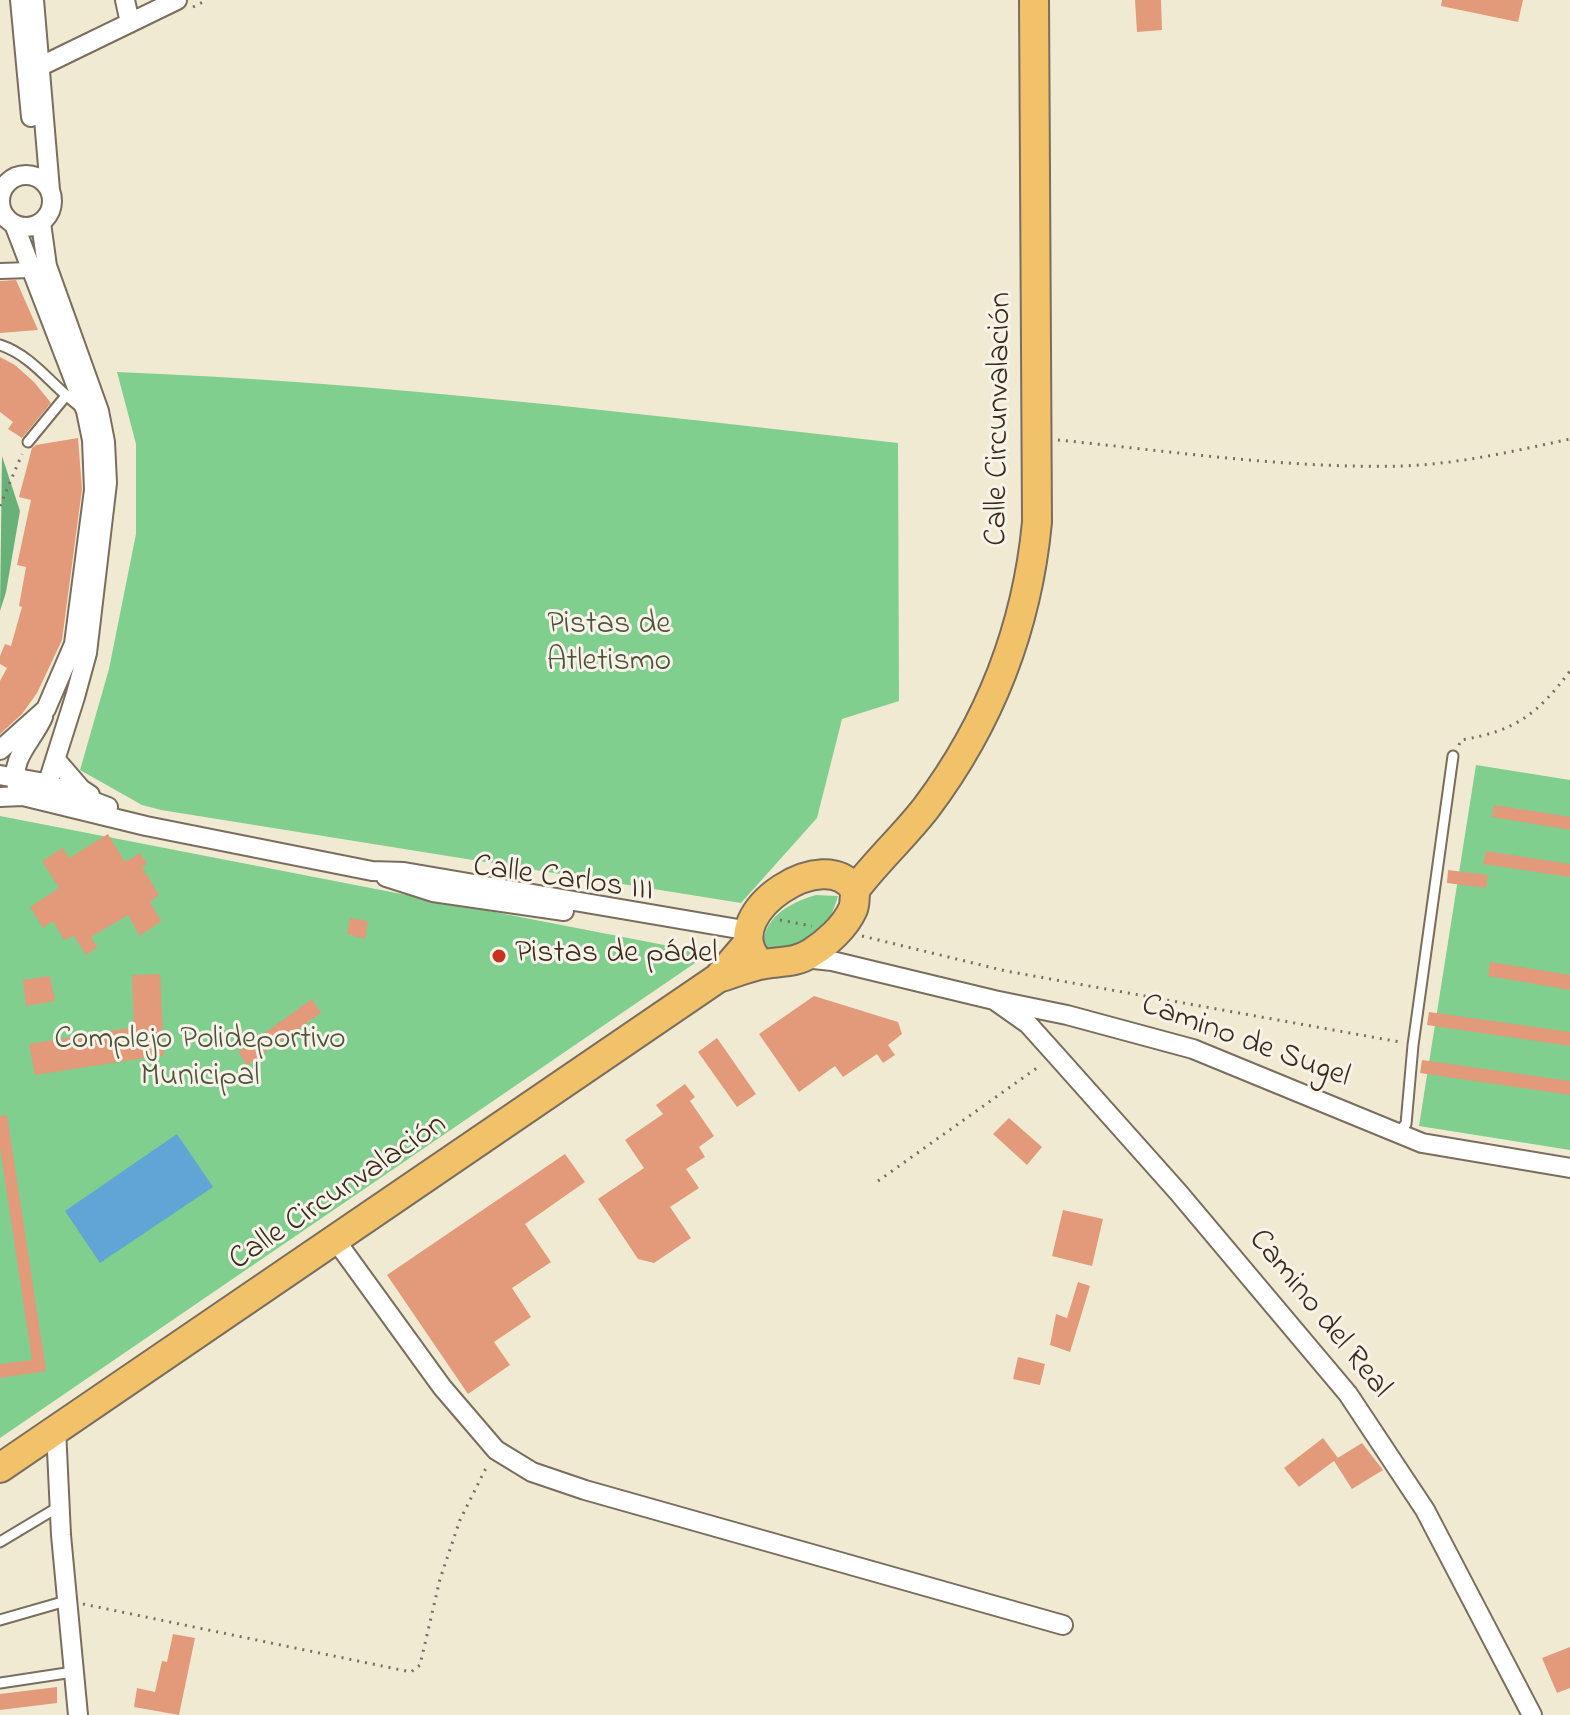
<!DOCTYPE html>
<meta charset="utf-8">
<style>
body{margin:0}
canvas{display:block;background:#f0ead3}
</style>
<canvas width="1570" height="1715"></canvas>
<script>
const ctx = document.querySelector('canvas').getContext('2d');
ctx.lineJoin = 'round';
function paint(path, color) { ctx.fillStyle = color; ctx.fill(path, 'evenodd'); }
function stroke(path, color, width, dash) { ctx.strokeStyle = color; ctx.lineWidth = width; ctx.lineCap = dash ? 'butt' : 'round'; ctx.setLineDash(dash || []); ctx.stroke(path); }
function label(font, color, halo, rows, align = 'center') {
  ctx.font = font + ' "Indie Flower",sans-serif'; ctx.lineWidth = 6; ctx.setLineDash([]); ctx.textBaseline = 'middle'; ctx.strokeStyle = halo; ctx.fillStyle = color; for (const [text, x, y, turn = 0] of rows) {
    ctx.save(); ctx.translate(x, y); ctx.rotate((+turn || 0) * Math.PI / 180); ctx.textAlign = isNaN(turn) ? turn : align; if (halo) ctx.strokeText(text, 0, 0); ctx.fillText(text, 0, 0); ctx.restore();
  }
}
const green = new Path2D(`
 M117,372C378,382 638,414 898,443L899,701L842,719L817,818L741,903L161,810L142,805L80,770L109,669L136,534V444Z
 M1476,765L1570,780V1150L1419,1126Z
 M0,816L690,950L695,963L0,1438Z
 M816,895L838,896C825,941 805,945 763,950C762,917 789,903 816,895Z`);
const forest = new Path2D(`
 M2,456L20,511L6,592L0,611Z`);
const water = new Path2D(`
 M177,1134L213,1187L100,1263L65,1211Z`);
const building = new Path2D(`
 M1135,0H1161L1162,30L1137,32Z
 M1442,0H1523L1518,22L1441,6Z
 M16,280L38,330L0,333V281Z
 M0,357L15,365L34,382L51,403L22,438L8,429L13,422L0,412Z
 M78,438L82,489L62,640L37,693L22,714L0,734V681L7,668L0,664V656L5,644L11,646L22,607L19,606L26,567L17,565L31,500L19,497L32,448L36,445Z
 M1494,805L1570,817V830L1492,817Z
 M108,834L125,862L140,853L147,864L142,867L159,895L150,902L161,921L140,936L128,915L91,937L97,947L86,955L74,936L64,940L53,921L43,928L30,907L59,888L42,861L63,848L69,858Z
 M1486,851L1570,864V877L1483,864Z
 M1448,870L1488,875L1486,888L1447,883Z
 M350,918L368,921L365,939L347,934Z
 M1490,962L1570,975V990L1488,976Z
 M160,974L164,1055L35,1075L29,1044L134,1027L132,975Z
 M50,976L55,1001L26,1006L23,980Z
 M814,996L898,1022L902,1034L888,1045L895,1055L883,1063L877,1054L843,1077L835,1066L799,1092L759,1034Z
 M312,999L321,1013L247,1065L238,1052Z
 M1429,1012L1570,1032V1046L1427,1025Z
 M717,1038L756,1094L737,1107L698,1052Z
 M1422,1060L1570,1081V1095L1420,1073Z
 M685,1084L695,1097L690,1101L714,1136L699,1147L705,1157L686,1169L699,1188L670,1207L691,1238L654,1263L638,1259L598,1199L644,1168L625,1140L663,1114L656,1105Z
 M7,1115L46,1371L0,1378V1364L32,1360L0,1147V1116Z
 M1009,1118L1042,1147L1027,1165L993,1134Z
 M565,1154L585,1182L525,1224L551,1262L512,1288L531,1317L494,1342L510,1365L468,1394L387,1275Z
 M1063,1210L1103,1219L1092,1266L1052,1256Z
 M1078,1282L1090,1286L1070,1352L1050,1345L1056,1314L1067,1318Z
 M1018,1357L1045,1364L1040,1385L1013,1379Z
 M1323,1438L1338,1458L1336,1459L1362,1443L1383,1470L1352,1489L1334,1461L1299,1487L1284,1468Z
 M173,1634L195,1638L179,1715L134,1707L137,1688L155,1692L162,1661L167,1662Z
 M1570,1647V1688L1557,1693L1542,1658Z
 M57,1687V1703L0,1710V1694Z`);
const path = new Path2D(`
 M193,7L207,0
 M1058,440C1169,451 1291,469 1402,466C1459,464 1515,451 1570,439
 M0,506L22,454
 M1459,745L1461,740C1515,731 1537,715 1570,671
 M780,920L812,926
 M862,936L1006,971L1400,1042
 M878,1181L1041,1065
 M83,1604L411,1672L420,1665L440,1579L460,1520L488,1464`);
const service = new Path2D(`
 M0,345C34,356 54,389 83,409
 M28,442L65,397
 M1397,1133L1406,1124L1413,1045L1453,756
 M0,1542L60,1506
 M0,1620L66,1601
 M0,1683L73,1672`);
const pedestrian = new Path2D(`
 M0,271L31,270`);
const minor = new Path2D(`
 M20,0L31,117
 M34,0L50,190
 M125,0L130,23
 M39,67L177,0
 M0 201a26 26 0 1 1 52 0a26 26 0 1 1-52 0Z
 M0,750L46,709L74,644L94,490L92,440L86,411L14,224
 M56,760L81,789L90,795
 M0,775L45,783L108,807
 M17,787C9,758 32,742 43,717
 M23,796L37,789L49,779L75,697L87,653L107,483L105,442L99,411L47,266L41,223
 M0,797L23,796L146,826L372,871L404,872L750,931
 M386,877L433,892L564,911
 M804,958L832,961L994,1000L1067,1015L1193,1049L1422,1143L1570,1168
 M994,1000L1028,1024L1055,1054L1178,1192L1348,1394L1425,1510L1532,1715
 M334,1238L442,1387L496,1450L532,1472L585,1490L1063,1625
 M56,1429L61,1535L78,1715`);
const primary = new Path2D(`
 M755,957C721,912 826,843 855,890
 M718,978C733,974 749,966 765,964C781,961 796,963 811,953C827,943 845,927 853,909C856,901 853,893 858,886C879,859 905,835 926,808C990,723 1027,628 1037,522L1034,0
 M0,1468L718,978L748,943`);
const markers = [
 [499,956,8,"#c8321e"]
];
const streetNames = [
 ["Calle Circunvalación",1001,419,-89],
 ["Calle Carlos III",563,881,8],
 ["Camino de Sugel",1245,1043,20],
 ["Calle Circunvalación",339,1194,-34],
 ["Camino del Real",1318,1315,51]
];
const parkNames = [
 ["Pistas de",609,627],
 ["Atletismo",609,664],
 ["Complejo Polideportivo",200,1042],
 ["Municipal",200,1079]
];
const poiNames = [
 ["Pistas de pádel",515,956]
];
paint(green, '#80cf8f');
paint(forest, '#68b27a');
paint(water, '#60a5d5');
paint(building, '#e29a7b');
stroke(service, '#7a6d5d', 13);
stroke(pedestrian, '#7a6d5d', 18);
stroke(minor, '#7a6d5d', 22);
stroke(primary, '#7a6d5d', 32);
stroke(path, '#7a6d5d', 3, [2, 6]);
stroke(service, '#fff', 9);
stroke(pedestrian, '#fff', 14);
stroke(minor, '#fff', 18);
stroke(primary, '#f2c26a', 28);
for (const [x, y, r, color] of markers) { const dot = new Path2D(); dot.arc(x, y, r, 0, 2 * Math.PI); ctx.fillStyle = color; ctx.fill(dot); stroke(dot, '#f7f3e8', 3); }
label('32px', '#3b2a1e', '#f7f3e8', streetNames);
label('32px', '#4c533a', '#f7f3e8', parkNames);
label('32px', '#3b2a1e', '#f7f3e8', poiNames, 'left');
</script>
